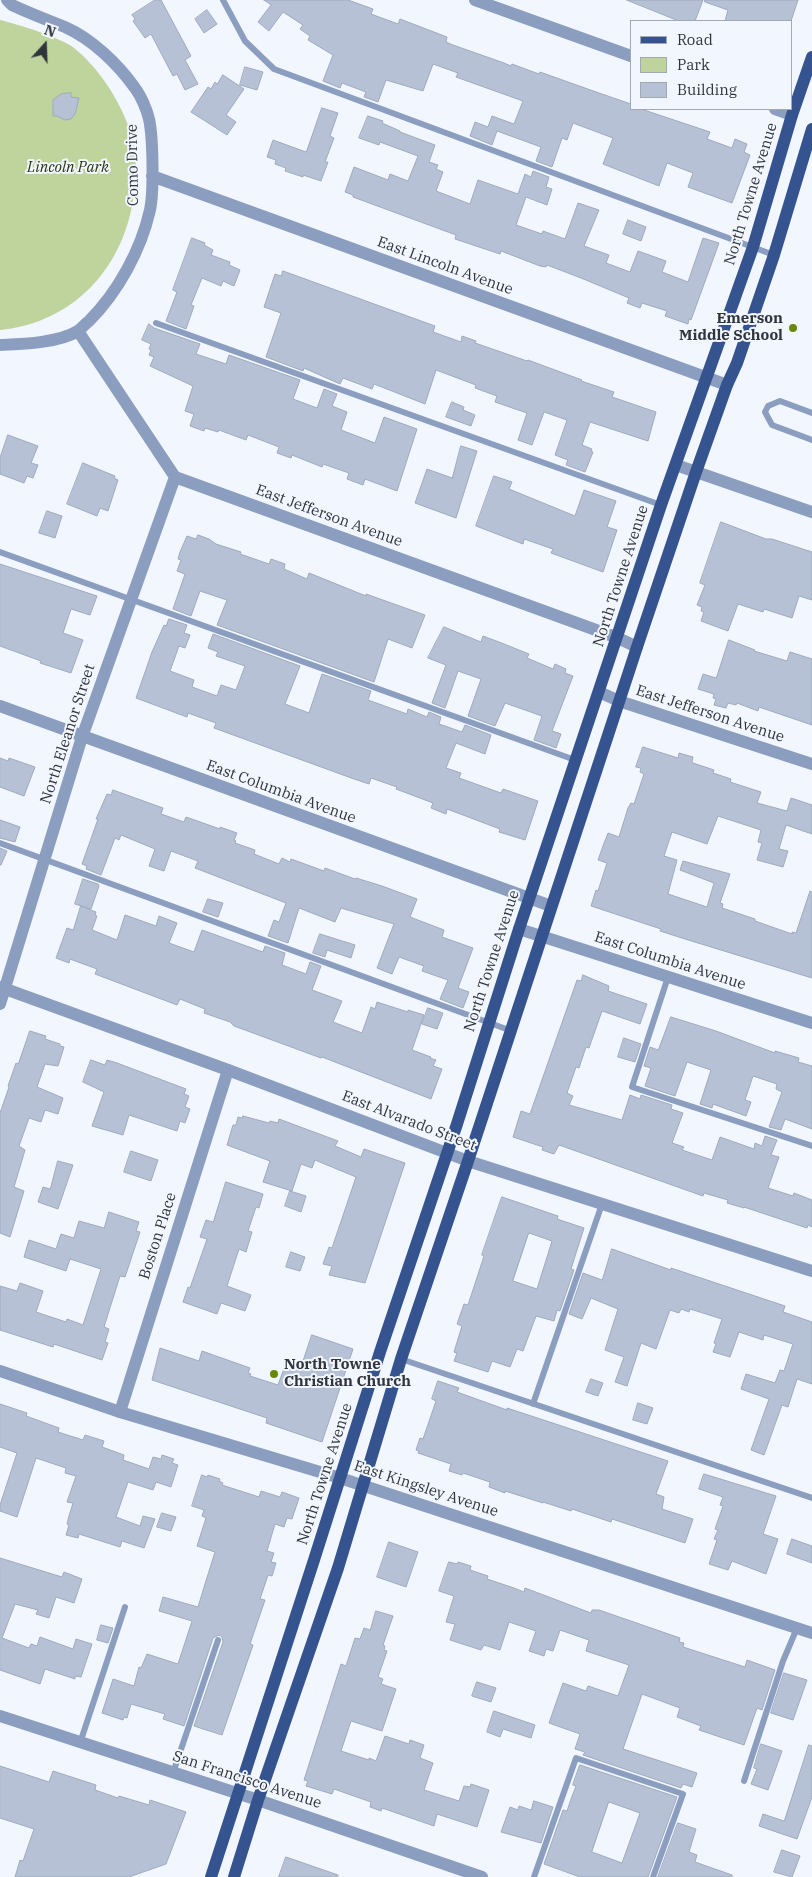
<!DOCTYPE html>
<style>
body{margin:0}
#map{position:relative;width:812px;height:1877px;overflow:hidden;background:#f1f6ff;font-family:"IBM Plex Serif",serif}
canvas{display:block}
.legend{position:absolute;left:630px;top:20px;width:162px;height:90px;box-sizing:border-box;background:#f1f6ff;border:1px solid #a4a9b1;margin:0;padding:6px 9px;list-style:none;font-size:15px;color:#30353d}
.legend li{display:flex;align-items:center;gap:10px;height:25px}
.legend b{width:25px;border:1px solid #a4a9b1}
.north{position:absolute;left:20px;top:20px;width:50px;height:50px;-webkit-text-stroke:4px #f1f6ff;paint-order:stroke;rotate:20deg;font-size:14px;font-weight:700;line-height:20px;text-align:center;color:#30353d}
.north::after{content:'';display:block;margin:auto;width:18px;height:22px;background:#30353d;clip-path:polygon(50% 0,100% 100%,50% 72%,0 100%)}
</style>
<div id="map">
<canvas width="812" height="1877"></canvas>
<ul class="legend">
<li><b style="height:6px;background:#35548f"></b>Road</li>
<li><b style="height:14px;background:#bfd39c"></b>Park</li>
<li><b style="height:14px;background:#b6c1d6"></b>Building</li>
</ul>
<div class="north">N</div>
</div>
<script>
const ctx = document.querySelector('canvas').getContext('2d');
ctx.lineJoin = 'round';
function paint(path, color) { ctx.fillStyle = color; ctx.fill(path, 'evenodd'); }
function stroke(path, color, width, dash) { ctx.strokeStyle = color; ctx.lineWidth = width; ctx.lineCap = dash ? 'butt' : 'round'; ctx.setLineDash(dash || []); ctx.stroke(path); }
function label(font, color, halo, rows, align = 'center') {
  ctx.font = font + ' "IBM Plex Serif",serif'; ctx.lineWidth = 4; ctx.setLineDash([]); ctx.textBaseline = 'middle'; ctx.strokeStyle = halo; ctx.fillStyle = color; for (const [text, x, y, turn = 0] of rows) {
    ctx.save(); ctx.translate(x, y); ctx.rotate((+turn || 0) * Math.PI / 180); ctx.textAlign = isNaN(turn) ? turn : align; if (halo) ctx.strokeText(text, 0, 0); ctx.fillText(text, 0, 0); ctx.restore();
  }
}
const green = new Path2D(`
 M0,20C17,24 62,38 74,48C103,71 129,114 135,151C137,167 136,184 133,200C122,270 72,323 0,330Z`);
const building = new Path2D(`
 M155,0H161L191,56L185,60L198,84L185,90L177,74L173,76L151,34L145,38L133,21L135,19L132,15Z
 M264,0H348L373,9L371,14L398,24L400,19L447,37L446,42L453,45L504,63L511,66L512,64L539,74L540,72L599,93L631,104V109H641L710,132L707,139L732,148L735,139L747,144L744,152L750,155L732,203L688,187L693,173L667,163L659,186L603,164L613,138L573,123L567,140L562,138L552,167L536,161L541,147L497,131L492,145L470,136L475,122L488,127L492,116L514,124L523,101L456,77L458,73L433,64L423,91L386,80L378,102L364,97L366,92L342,83L340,88L323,81L333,55L308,40L310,36L300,29L303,25L283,12L269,31L258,22L271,5Z
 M627,0H703L695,21H679Z
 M705,0H798L791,21H725L728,10L705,2Z
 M207,10L217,24L204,33L195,19Z
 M245,67L263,72L257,90L240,85Z
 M223,75L244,89L226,115L236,122L227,135L191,112L208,87L211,89L215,82L217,84Z
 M71,93V97L79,98L75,114L71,119L65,120L57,116H53V100L61,94Z
 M322,108L338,113L330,136L334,138L325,162H328L321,181L303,175V177L285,171L286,168L275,164L276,160L267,157L273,140L306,152Z
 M368,116L383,121L382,123L400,131V132L435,145L429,162L438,165L436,169L443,172L436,191L470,204L478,180L518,194L525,174L531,177L533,171L549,177L546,187L552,189L547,205L526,197L516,225L542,234L543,231L565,239L578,203L599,210L584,246L609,255L606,263L630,272L638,251L666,261L662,272L688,282L703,238L719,243L691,320L689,319L688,324L665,316L667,311L642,303L640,308L627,303L629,298L581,278L547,265L546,267L540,266L501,251L500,254L455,239L456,235L353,197V195L345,192L354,167L388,180L390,174L408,181L418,156L380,142L379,145L359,138Z
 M628,220L646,227L641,241L623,234Z
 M192,238L205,243L204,245L213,250L211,255L230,262L229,265L240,270L234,286L223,281L221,286L202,278L191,305L194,306L186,329L166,321L177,292L173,290Z
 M283,271L435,326L433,332L461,342L462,336L476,341L475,343L527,361L528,360L582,380L581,381L614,392L612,397L656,412L648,441L590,422L582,445L592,449L591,451L593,452L585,472L566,465L568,460L555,455L567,420L544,412L532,445L518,440L527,413L495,402L497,396L475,388L476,385L436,370L425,404L374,384L372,389L343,378L340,384L304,368L303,371L266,357L281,313L264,307L275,274L281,276Z
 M149,324L154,328L200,344L196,354L226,364L229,355L300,380L293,399L317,408L324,389L337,394L332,406L347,412L341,430L375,443L384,417L417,429L397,491L365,479L363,485L347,479L349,473L323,464L322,467L292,455L291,458L277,453L279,447L248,435L246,440L219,430L218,432L205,428L204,431L190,426L194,414L185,411L193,386L150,366L154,357L149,355L151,350L149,349L151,344L142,340Z
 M452,402L464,407L463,410L475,415L471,426L446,417Z
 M8,435L38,446L31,463L38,465L33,478L27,476L24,483L0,474V458Z
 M461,446L477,451L456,518L415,503L427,469L452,478Z
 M83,463L115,476L114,478L118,480L108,511L100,508L97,516L67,504Z
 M494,476L512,482L509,489L575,516L584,490L616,501L607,527L617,530L603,572L551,553L553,549L524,539L523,544L476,526Z
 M47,511L62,516L55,538L39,533Z
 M721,522L766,539H772L812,552V600L799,596L792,618L764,609L763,612L738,604L728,631L701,621L704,612L701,611L702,607L697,605L705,585L700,583Z
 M198,535L209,539L216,544L241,552L240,554L269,564L271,559L285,564L284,569L307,579L309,573L366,596V594L425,615L412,648L388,639L374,682L217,625L227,600L200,591L191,616L173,609L185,574L177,571L181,560L178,559L180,552L187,536L196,539Z
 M0,564L97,596L90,615L71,609L63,633L83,640L71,673L40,663L41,661L0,646Z
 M169,619L187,625L184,633L190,635L185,648L179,646L170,671L194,680L192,687L217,696L221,685L236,690L245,666L216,656L218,652L208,648L213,634L300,666L285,704L309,713L322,674L371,691L368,700L407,714L408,709L427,717L429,712L441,717L439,724L462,732L465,725L491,735L485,754L456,743L446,768L461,773L459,778L501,793L503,789L538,801L525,840L499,832L500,829L447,809L446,814L431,808L433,803L396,789L397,787L371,778L369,784L354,779L214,728L216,723L188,713L187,717L136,698L152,652L164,625L166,626Z
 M444,627L481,642L483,636L499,642L529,654L527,658L553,669L555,664L566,669L565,673L573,676L552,731L561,734L556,748L534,740L542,716L505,703L495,726L468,716L481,679L458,671L445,708L432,703L446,665L428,658Z
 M729,640L755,650L754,651L787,661L790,652L812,659V725L759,707L758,711L737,703L736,705L728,703L726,708L714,705L716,699L713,698L714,694L698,689L703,674L716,678Z
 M643,747L678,758L679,753L693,757L692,762L693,763L714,770L713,773L731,779L730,782L761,792L757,803L787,811L791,798L812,805V834L786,825L779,849L788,851L783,867L757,860L762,843L758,842L761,830L718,816L707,844L672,832L664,856L677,860L668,894L707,907L714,883L680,870L683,861L730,874L720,903L723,904L722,908L755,919V921L792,934V932L796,933L810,891L812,892V978L685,939L660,931L661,929L591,906L596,890L598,891L607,863L598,860L603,846L608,833L619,837L628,808L631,803L634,804L644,774L640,772L641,768L636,767Z
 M0,758L8,761L9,758L35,767L24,796L0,787Z
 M113,790L163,808L161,814L184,822L186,817L220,829V827L237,833L234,840L236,841L235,843L255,850L254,854L279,864L282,858L290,862L291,859L324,871L325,868L355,879L356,878L382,886L417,899L410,917L444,930L442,937L473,948L458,988L469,992L463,1008L440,999L448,980L422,971L424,966L399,957L392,974L377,968L394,924L341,908L335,922L299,908L288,943L268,936L274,920L279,922L286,903L195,868L198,861L171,851L164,871L149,866L155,849L121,835L119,840L115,838L101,875L86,869L87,866L82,864L98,819H96L107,794L111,795Z
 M0,820L20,827L15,842L0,838Z
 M0,848L7,851L1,865H0Z
 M83,879L98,884L99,886L91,909L75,904Z
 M208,899L223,903L218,917L203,912Z
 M81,906L96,912L95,915L97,916L92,930L117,940L125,915L156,926L159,916L177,923L169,943L194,952L202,930L263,952L265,946L285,953L282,965L306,974L310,962L321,966L312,990L342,1001L333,1022L362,1033L371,1007L375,1009L377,1002L408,1012V1010L424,1015L412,1050L431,1057L430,1058L436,1060L433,1066L442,1069L431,1099L322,1057L321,1058L234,1026L230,1022L204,1013L205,1009L180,999L177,1005L95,974L97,969L70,959L69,963L56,958L67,928L73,930Z
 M320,934L355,945L351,958L327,950L325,957L313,953Z
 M583,975L609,986L608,991L647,1004L640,1024L602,1011L589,1048L586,1047L579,1068L576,1067L567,1093L573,1096L569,1105L622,1120L630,1095L640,1099L641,1095L672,1105L671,1109L683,1113L672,1143L684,1147L682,1150L712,1160L720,1137L754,1149L755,1143L762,1146L765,1136L777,1140L771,1155L779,1157L768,1188L793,1196L794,1193L812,1200V1227L808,1225L807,1228L744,1207V1208L727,1203L728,1200L704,1193L703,1196L559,1145L554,1154L542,1150L543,1147L513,1137L521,1111L530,1114L577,980L581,981Z
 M428,1008L443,1013L437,1029L422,1024Z
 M671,1017L716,1031L775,1053V1051L799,1058L798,1062L812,1066V1129L785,1119L781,1130L769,1127L782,1092L776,1089L777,1084L753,1076L745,1100L751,1102L746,1116L713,1104L712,1108L700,1104L711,1070L687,1062L675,1096L645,1086L651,1068L644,1066L650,1047L658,1050Z
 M30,1031L46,1036L45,1039L60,1044V1046L64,1047L58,1066L45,1064L37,1087L63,1098L58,1114L45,1110L41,1122L29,1118L19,1146L25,1150L14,1187L24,1191L10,1237L0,1233V1113L9,1087L8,1086L16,1063L18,1064Z
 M624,1038L641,1044L635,1062L618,1057Z
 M91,1060L105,1065L107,1060L117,1063L186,1089L184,1094L189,1096L185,1107L190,1109L185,1123L180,1121L177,1131L129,1115L123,1135L92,1126L104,1092L83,1082Z
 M243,1116L269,1123L270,1121L278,1123L279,1119L338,1141L335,1146L361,1157L364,1149L405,1163L365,1283L329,1275L332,1266L323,1264L329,1247L332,1248L356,1177L315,1160L312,1168L301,1164L292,1191L263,1182L270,1161L227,1145L233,1125H236L238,1117L242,1118Z
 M131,1151L158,1160L151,1181L124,1172Z
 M58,1161L73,1165L58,1209L38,1202L43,1187L50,1189Z
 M226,1182L263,1194L259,1208L256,1207L248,1231L252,1232L246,1252L239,1249L227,1286L251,1295L245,1311L221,1303L217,1314L183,1302L188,1287L190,1288L207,1239L200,1237L206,1220L213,1222Z
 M290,1191L306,1196L301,1212L285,1206Z
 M502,1197L558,1216L557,1219L584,1228L571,1269L574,1270L560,1311L557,1310L554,1321L536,1316L523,1351L517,1349L510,1367L492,1361L488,1372L454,1361L457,1353L454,1352L462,1326L457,1324L464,1304L468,1305L484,1256L482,1255ZM529,1233L552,1241L537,1289L513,1281Z
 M109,1212L139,1222L136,1231L140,1232L125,1277L120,1276L104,1327L109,1329L105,1342L108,1343L102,1360L54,1344L53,1347L0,1330V1286L17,1291L20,1283L43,1291L36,1312L66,1322L67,1319L83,1325L101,1269L70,1259L66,1271L24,1257L29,1240L56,1249L61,1234L74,1238L79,1221L104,1228Z
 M612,1249L671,1270V1268L785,1306L783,1312L812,1322V1384L797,1379L788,1407L782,1405L764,1455L751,1450L769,1399L741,1389L746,1374L775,1383L780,1370L784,1371L793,1344L764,1335L763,1340L739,1332L730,1357L713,1352L716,1344L714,1343L722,1319L690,1309L689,1312L681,1309L679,1313L670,1310L656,1349L641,1343L627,1386L615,1382L624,1357L605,1350L618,1309L591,1298L582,1319L569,1314L583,1273L602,1280Z
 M291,1252L305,1257L300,1271L286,1267Z
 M312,1335L353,1349L322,1442L266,1423L267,1418L152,1380L160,1348L199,1361L202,1351L250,1368L248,1373L251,1374L250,1376L278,1385L286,1363L294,1366L296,1361L302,1363Z
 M591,1379L603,1383L598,1396L586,1392Z
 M438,1381L459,1388L457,1392L507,1410V1408L668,1461L656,1494L664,1497L662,1509L693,1519L685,1543L612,1519L611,1522L572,1509L571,1511L543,1502V1503L505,1491V1493L489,1487L490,1482L463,1473L462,1475L449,1471L451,1464L418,1453L419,1451L416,1450L420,1438L423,1439L436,1401L432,1399Z
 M638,1403L653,1408L647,1424L633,1420Z
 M0,1404L27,1413L26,1416L59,1428L58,1432L83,1440L85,1435L104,1441L102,1447L124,1455L123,1460L149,1469L153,1457L161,1459L162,1455L174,1459L172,1463L178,1465L171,1487L156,1482L153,1490L128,1482L116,1517L140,1526L143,1516L155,1519L144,1548L122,1541L120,1547L79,1534L78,1538L66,1535L69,1525L67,1524L69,1516L73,1503L67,1502L76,1476L65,1473L66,1468L36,1458L17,1517L0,1511V1505L17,1453L0,1447Z
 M704,1474L776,1496L763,1534L778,1539L766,1574L732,1561L728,1570L709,1564L717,1540L714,1539L718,1530L715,1529L723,1506L720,1505L723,1497L699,1489Z
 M202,1475L207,1477L208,1475L220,1479L219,1481L223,1483L222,1485L259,1497L261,1491L280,1497L282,1492L299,1498L292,1519L287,1518L284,1527L275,1524L267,1551L274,1553L271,1562L276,1563L272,1576L268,1575L260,1599L265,1600L250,1644L253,1645L222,1735L194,1726L223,1642L222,1637L219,1635L213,1638L184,1726L163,1719L165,1714L131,1704L127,1718L124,1717L123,1720L102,1713L113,1679L134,1686L139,1667L141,1668L147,1654L178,1664L192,1621L159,1611L163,1597L198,1607L205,1584L215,1552L197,1546L206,1518L202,1516L204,1510L192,1506Z
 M162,1513L176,1517L171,1531L157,1527Z
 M792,1539L812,1546V1563L787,1554Z
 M389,1542L418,1552L406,1587L377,1577Z
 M0,1558L62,1577L64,1572L82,1579L74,1603L56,1597L49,1618L36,1614L38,1610L15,1604L2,1638L29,1648L31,1644L37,1646L40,1637L73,1649L76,1639L92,1644L81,1677L75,1676V1679L45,1669L40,1684L0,1670Z
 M449,1562L457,1564L458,1562L471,1566L470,1570L488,1576L487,1579L514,1588L524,1592L525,1588L591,1613L592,1610H599L680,1638L679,1642L684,1643L683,1647L745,1667L747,1660L775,1670L762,1710L757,1708L744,1745L699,1730L701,1726L677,1717L680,1708L642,1694L623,1749L697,1773L692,1787L683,1784L681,1788L583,1755L585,1752L575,1749L580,1734L549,1723L563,1683L586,1691L588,1686L618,1696L629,1665L586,1651L589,1640L560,1630L553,1651L546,1649L544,1656L529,1651L536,1631L509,1622L500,1650L484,1645L481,1650L450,1640L455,1624L446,1622L454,1596L439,1591Z
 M376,1611L393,1616L383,1645L385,1646L384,1650L387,1651L378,1677L383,1679L381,1684L396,1689L382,1731L351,1721L341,1751L369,1760V1758L376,1761L385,1736L409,1744L410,1740L424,1745L420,1758L433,1763L424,1790L459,1801L464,1786L470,1787L471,1784L489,1790L477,1827L437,1814L434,1826L382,1808L381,1811L370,1807L371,1802L334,1789L332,1794L306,1786L308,1781L304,1780L341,1664L346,1666L355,1638L360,1639L364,1628L370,1630Z
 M101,1625L113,1628L108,1643L97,1640Z
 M784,1673L807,1680L793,1720L771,1713Z
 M477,1682L496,1688L491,1702L472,1696Z
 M494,1711L535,1725L531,1738L503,1729L500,1737L487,1732Z
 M761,1744L782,1751L768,1790L751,1784L757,1769L754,1768Z
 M809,1745L812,1746V1797L797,1839L759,1826L763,1814L784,1821Z
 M580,1765L677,1797L648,1877H580L544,1864L563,1810L567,1811L571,1799L576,1786L573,1785ZM609,1802L640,1813L622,1863L592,1852Z
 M0,1766L49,1782L53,1771L96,1785L95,1790L118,1798L119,1796L149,1805L150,1800L186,1812L166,1864L129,1877H15L20,1860L23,1861L34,1829L0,1818Z
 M534,1801L553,1807L541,1843L501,1832L510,1807L518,1810L519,1806L531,1810Z
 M678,1823L696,1829L689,1852L697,1855L695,1862L732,1875V1877H658Z
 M782,1850L800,1856L792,1877L774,1872Z
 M286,1857L338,1875V1877H279Z`);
const service = new Path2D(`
 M223,0L245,41L274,69L774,255
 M156,323L661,505
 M812,413L780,401L768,406L765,412L772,425L812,440
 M0,552L575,760
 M0,843L509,1030
 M668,977L632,1087L812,1146
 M401,1359L812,1498
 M533,1404L602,1204
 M80,1743L125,1607
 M173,1773L218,1640
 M744,1781L783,1661L797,1628
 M534,1877L576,1758L683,1794L653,1877`);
const minor = new Path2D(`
 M475,0L631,56
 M775,109L792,115
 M152,176L727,385
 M78,331L175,477L618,638L637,647
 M0,345C23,344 58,343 78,331C82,328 85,324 89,321C118,292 141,250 150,210C154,192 153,137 149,119C147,110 141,96 135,88C118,64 92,39 65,27C47,20 29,13 12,5L7,0
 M676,465L812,512
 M599,692L619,701L812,764
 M0,706L551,906
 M519,929L812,1023
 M0,1004L82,737L175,477
 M120,1412L228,1070
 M0,1716L258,1800L482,1877`);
const tertiary = new Path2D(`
 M0,987L228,1070L468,1161L812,1271
 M0,1371L120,1412L340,1478L812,1633`);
const primary = new Path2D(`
 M211,1877L314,1560L380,1352L457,1124L519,929L661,505L753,247L792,115L812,57
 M234,1877L258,1800L338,1568L401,1359L468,1161L637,647L696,472L727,385L737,363L774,255L812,129`);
const markers = [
 [793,328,5,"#688806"],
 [274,1374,5,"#688806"]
];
const streetNames = [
 ["Como Drive",133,165,-91],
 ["North Towne Avenue",751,194,-73],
 ["East Lincoln Avenue",445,266,20],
 ["East Jefferson Avenue",329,516,20],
 ["North Towne Avenue",621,576,-72],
 ["East Jefferson Avenue",710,714,18],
 ["North Eleanor Street",68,734,-72],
 ["East Columbia Avenue",281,792,20],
 ["North Towne Avenue",492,961,-72],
 ["East Columbia Avenue",670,961,18],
 ["East Alvarado Street",409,1121,21],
 ["Boston Place",158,1236,-72],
 ["North Towne Avenue",325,1474,-72],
 ["East Kingsley Avenue",426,1489,18],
 ["San Francisco Avenue",247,1780,18]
];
const parkNames = [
 ["Lincoln Park",68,168]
];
const poiNames = [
 ["Emerson",783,319],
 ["Middle School",783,336],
 ["North Towne",284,1365,"left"],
 ["Christian Church",284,1382,"left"]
];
paint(green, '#bfd39c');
paint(building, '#b6c1d6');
stroke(building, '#9eaabe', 1);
stroke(service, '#8b9ec0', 6);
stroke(minor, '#8b9ec0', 12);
stroke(tertiary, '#8b9ec0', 12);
stroke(primary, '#35548f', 12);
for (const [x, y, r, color] of markers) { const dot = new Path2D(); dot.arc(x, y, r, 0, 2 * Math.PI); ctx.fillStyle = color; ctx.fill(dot); stroke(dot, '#f1f6ff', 2); }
label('15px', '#30353d', '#f1f6ff', streetNames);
label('italic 15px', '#28340e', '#f1f6ff', parkNames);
label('bold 15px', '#30353d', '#f1f6ff', poiNames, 'right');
</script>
